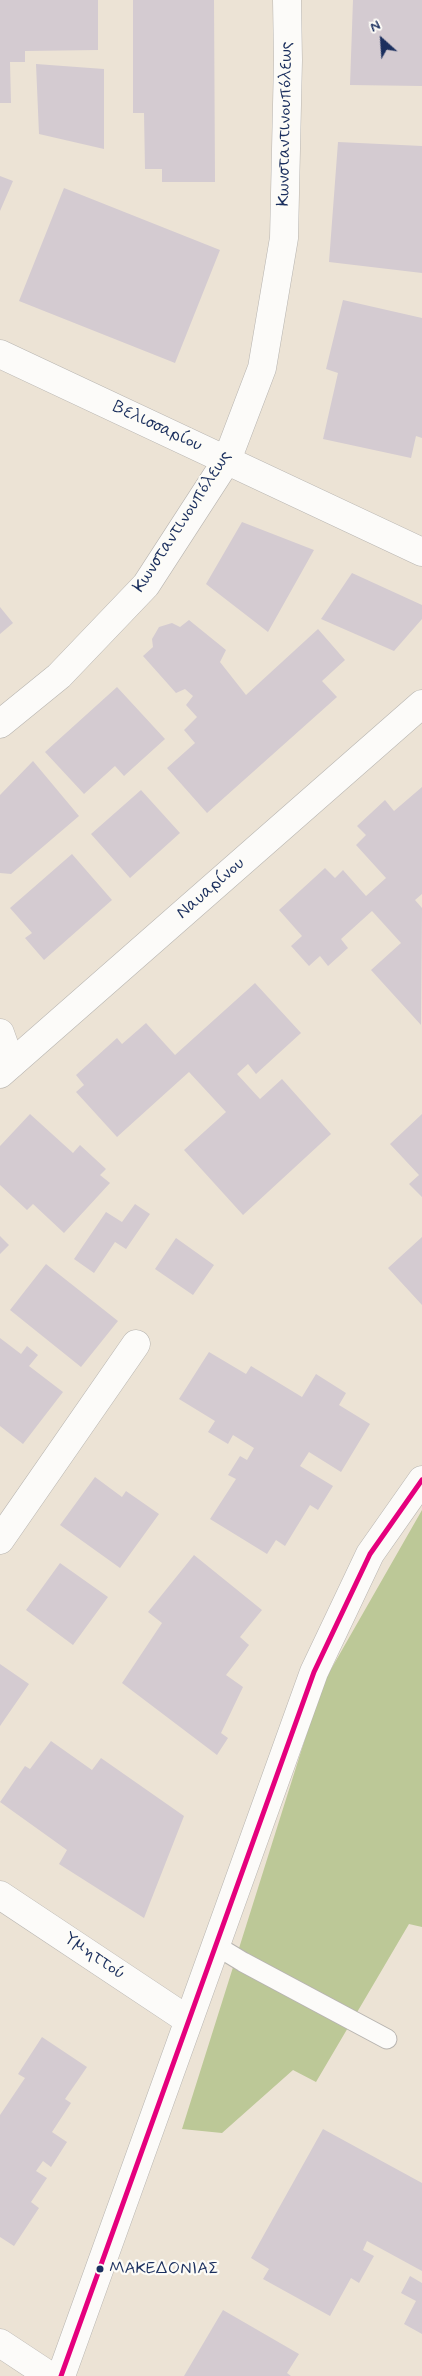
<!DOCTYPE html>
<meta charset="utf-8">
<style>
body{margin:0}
#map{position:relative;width:422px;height:2376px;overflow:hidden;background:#ece3d5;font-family:Mynerve,sans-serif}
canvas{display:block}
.north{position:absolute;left:357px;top:15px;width:50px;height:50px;-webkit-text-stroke:4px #fdfcf7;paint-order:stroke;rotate:334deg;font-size:14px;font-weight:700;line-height:20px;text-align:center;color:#1b2f5e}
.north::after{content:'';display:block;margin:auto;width:18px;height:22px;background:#1b2f5e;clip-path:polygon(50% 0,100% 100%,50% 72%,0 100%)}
</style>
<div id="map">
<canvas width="422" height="2376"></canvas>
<div class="north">N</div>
</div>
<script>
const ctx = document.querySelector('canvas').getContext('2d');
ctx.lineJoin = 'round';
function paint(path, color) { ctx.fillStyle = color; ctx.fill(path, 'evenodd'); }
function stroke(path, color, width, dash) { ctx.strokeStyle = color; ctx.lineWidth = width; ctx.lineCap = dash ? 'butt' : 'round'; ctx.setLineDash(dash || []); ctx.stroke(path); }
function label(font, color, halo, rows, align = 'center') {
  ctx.font = font + ' Mynerve,sans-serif'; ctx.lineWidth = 4.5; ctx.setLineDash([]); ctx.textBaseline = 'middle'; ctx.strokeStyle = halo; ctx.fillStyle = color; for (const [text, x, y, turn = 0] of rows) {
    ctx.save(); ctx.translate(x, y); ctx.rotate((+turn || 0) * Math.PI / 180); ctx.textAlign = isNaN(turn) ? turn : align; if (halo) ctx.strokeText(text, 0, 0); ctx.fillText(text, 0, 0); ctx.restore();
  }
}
const forest = new Path2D(`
 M422,1510V1927L409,1924L316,2082L293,2070L222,2133L182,2129L322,1685Z`);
const building = new Path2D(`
 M0,0H98V50L25,51V62H10L11,103H0Z
 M133,0H214L215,182H162V169H145L144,113H133Z
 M353,0H422V86L350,85Z
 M36,64L104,69V149L39,134Z
 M338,142L422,146V273L329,262Z
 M0,176L13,181L0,211Z
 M64,188L220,250L175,363L19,301Z
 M343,300L422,318V438L416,436L411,458L323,439L338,373L326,369Z
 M242,522L314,550L268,632L206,584Z
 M352,573L422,605V619L394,651L321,619Z
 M0,607L13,623L0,634Z
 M189,620L226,650L220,662L246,695L318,629L345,660L322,681L337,697L207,813L167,768L195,743L184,730L197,717L186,705L193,696L185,689L176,693L143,656L153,647L152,639L159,627L172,623L180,627Z
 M117,687L165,739L124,776L115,766L84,794L45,752Z
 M33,761L79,816L11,874L0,873V795Z
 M422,787V894L415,900L422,908L421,1025L371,970L401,943L372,911L341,939L348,948L328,966L320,956L309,966L291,946L302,936L279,910L325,868L335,878L343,870L366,896L386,878L356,845L366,835L357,826L385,800L394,811Z
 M141,790L180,833L130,878L91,834Z
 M72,854L112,900L44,960L25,938L32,933L10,908Z
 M255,983L301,1033L256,1074L248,1064L237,1074L260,1099L282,1079L331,1134L243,1215L184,1150L226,1112L189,1072L117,1137L76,1092L84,1085L76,1075L117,1038L122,1044L146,1023L175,1055Z
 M30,1114L73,1153L80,1145L106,1169L100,1175L110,1183L64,1233L33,1204L27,1210L0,1185V1146Z
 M422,1114V1197L409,1184L419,1175L390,1144Z
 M135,1204L150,1214L126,1249L115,1242L94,1273L74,1259L106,1212L122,1222Z
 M0,1236L9,1245L0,1254Z
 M422,1237V1305L388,1268Z
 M176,1238L214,1265L193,1295L155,1269Z
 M46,1264L118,1321L81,1367L10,1310Z
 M0,1338L21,1354L27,1346L38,1355L29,1366L63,1392L23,1444L0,1426Z
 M209,1352L246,1374L251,1366L302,1397L316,1374L346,1393L339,1405L370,1424L341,1472L309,1452L300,1466L333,1486L318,1510L310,1505L285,1546L276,1540L267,1554L210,1519L236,1479L228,1475L240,1456L247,1460L254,1448L233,1435L228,1444L208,1432L215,1421L179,1399Z
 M95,1477L122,1497L126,1491L159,1514L120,1568L60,1525Z
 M194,1555L262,1610L240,1637L249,1645L226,1675L243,1687L221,1733L228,1738L217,1755L122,1683L162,1623L148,1612Z
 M60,1563L108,1597L73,1645L26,1610Z
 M0,1664L29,1684L0,1726Z
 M51,1741L92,1770L101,1758L184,1816L144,1918L59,1864L67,1850L0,1802L25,1766L30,1769Z
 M42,2037L87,2067L65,2099L71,2103L52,2132L67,2142L51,2167L43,2161L36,2171L47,2178L31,2202L39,2208L14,2246L0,2237V2115L25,2078L18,2074Z
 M323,2129L422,2183V2271L367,2241L363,2250L374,2256L359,2283L351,2278L330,2316L263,2279L269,2269L251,2258Z
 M410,2276L422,2283V2334L404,2324L416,2301L401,2293Z
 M223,2310L299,2354L287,2373L291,2376H184Z`);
const service = new Path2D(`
 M215,1945L243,1962L387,2039`);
const minor = new Path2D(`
 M0,354L422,552
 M0,724L59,676L146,585L227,460L262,368L284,238L288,60L287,0
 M0,1033L11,1064
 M0,1540L136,1344
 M0,1895L188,2020
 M0,2343L50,2376`);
const tertiary = new Path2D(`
 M0,1074L422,704
 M61,2376L314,1672L370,1554L422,1480`);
const bus1 = new Path2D(`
 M61,2376L314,1672L370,1554L422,1480`);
const markers = [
 [100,2269,4.5,"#1b2f5e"]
];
const busNames = [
 ["ΜΑΚΕΔΟΝΙΑΣ",109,2269]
];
const streetNames = [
 ["Κωνσταντινουπόλεως",286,124,-89],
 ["Βελισσαρίου",157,427,25],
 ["Κωνσταντινουπόλεως",183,522,-57],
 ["Ναυαρίνου",211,889,-41],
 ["Υμηττού",94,1957,34]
];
paint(forest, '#bcc897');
paint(building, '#d4cbd1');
stroke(service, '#b7b4b0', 21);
stroke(minor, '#b7b4b0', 29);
stroke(tertiary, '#b7b4b0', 29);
stroke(service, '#fcfbf9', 19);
stroke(minor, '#fcfbf9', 28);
stroke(tertiary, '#fcfbf9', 28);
stroke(bus1, '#e5007d', 5);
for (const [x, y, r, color] of markers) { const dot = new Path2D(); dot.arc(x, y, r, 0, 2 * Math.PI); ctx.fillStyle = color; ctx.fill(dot); stroke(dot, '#fdfcf7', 2); }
label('17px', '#1b2f5e', '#fdfcf7', busNames, 'left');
label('18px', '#1b2f5e', '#fdfcf7', streetNames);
</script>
